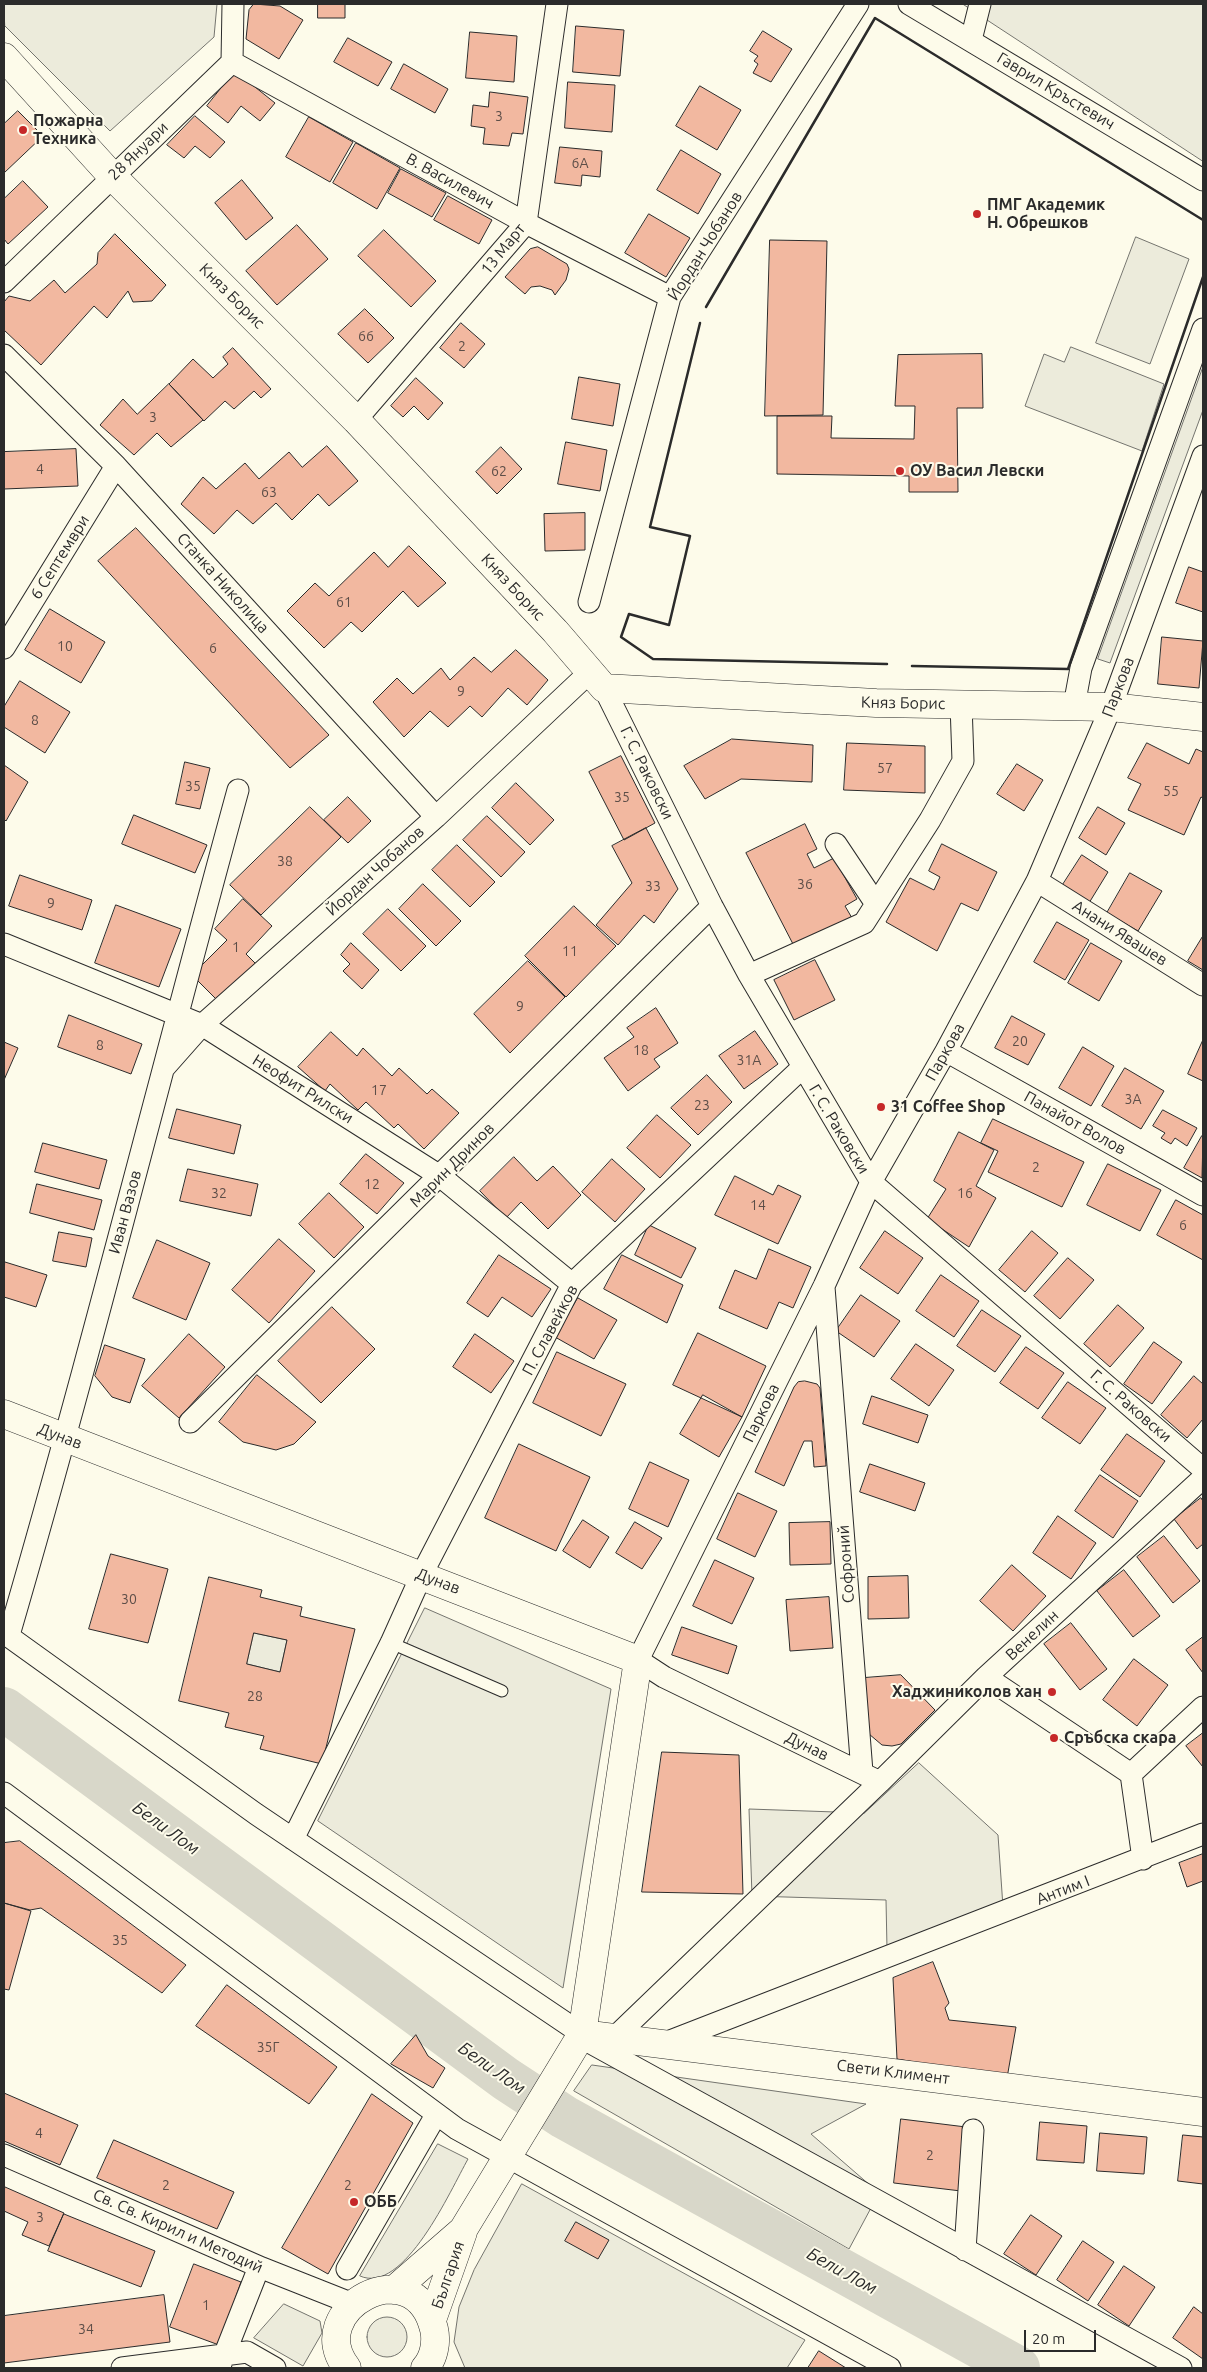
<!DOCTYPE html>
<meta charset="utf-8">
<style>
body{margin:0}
#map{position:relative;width:1207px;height:2372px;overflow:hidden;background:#fdfbea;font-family:Ubuntu,sans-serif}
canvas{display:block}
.frame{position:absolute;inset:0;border:5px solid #2b2b2b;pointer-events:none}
.scale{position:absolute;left:1024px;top:2330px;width:72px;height:22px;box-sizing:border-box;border:2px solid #2b2b2b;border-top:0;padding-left:6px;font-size:15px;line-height:18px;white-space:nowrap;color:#2b2b2b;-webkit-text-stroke:4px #fdfbea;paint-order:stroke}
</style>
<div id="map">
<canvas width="1207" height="2372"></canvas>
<div class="frame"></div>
<div class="scale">20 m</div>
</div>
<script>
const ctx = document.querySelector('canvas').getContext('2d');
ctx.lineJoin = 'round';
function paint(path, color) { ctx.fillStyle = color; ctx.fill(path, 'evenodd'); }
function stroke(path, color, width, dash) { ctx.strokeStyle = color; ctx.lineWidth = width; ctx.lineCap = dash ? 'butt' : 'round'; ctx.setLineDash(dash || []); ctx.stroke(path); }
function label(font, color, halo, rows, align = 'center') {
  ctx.font = font + ' Ubuntu,sans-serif'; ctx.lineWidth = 4; ctx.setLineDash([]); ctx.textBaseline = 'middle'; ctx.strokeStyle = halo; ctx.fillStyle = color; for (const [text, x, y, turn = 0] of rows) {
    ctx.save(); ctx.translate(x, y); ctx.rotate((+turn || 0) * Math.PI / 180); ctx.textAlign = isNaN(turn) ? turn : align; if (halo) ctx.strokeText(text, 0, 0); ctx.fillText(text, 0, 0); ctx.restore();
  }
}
const green = new Path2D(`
 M4,4H217L214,37L110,131L5,26Z
 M963,4H1203V161Z
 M1136,237L1189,259L1150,364L1096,343Z
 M1071,347L1164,384L1142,451L1025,406L1044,354L1064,362Z
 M1203,367V410L1110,663L1098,659Z
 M425,1608L611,1689L563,1988L318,1821Z
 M254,1633L287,1640L280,1672L247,1664Z
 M919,1763L998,1835L1003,1907L887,1949L886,1900L752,1896L749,1809L864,1813Z
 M592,2065L866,2104L811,2134L879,2193L849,2249L574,2091Z
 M438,2144L468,2159C451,2189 404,2296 360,2276Z
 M522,2184L805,2340L787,2368H465L454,2342L459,2307L474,2270Z
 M284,2304L320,2321L322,2333L303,2366L254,2338Z
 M367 2337a20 20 0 1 1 40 0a20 20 0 1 1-40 0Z`);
const river = new Path2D(`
 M4,1709L506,2079L564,2117L1018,2368`);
const building = new Path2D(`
 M254,4L280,6L303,20L279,59L246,39L249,10Z
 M318,4H345V18H318Z
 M576,26L624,30L620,76L573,72Z
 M763,31L792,49L771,82L753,73L758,64L754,61L758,56L750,51Z
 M470,32L517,36L514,82L466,78Z
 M348,38L392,62L378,86L334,62Z
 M404,64L448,89L435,113L391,89Z
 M235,71L275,103L260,121L241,106L228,123L207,106Z
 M568,82L615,85L612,132L565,128Z
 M700,86L741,110L717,150L676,126Z
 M490,92L528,97L523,134L512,133L509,146L483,144L485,128L471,126L473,105L488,107Z
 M18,111L43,136L4,173V124Z
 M195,116L225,142L210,158L195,146L184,158L167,145Z
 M309,117L353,142L330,182L286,157Z
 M356,143L400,168L377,209L333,183Z
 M560,147L602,151L600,177L582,175L581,186L555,183Z
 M681,150L721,174L698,214L657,190Z
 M401,169L446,193L432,217L388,193Z
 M242,180L273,218L246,240L215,203Z
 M23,181L48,207L8,244L4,239V199Z
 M448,196L492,220L479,244L434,220Z
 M649,214L690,238L666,277L625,253Z
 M297,225L328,259L277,305L246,271Z
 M384,230L436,281L411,307L358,256Z
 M115,234L166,285L152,301L133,302L128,291L107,318L94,306L41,365L4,330V302L9,296L30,301L54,280L65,293L97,264L98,253Z
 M770,240L827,241L823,415L765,416Z
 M538,247L567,264L569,269L566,280L555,295L552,290L540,286L531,287L525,294L505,277L530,249Z
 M365,309L394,338L368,363L338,334Z
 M461,323L485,344L464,368L440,348Z
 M233,348L271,389L261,398L254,391L234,409L225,401L204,421L169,384L193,359L213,378L228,364L223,357Z
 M982,354L983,408H957L958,492H909V476L777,474V416H832L831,438L914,439L915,406H895L898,355Z
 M579,377L620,384L613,426L572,419Z
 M416,378L443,403L428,420L414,406L403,417L391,406Z
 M169,384L203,420L171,447L157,433L134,455L100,425L123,399L137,414Z
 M566,442L607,450L600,491L558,484Z
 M327,446L358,481L329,506L318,494L292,520L276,503L253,524L237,510L214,534L181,504L203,477L216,489L245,463L259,479L289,452L302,467Z
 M501,447L522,469L497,494L476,472Z
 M76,449L78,486L4,489V452Z
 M585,513V550L545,551L544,514Z
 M136,528L329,735L290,768L98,561Z
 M409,546L446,583L418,607L403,591L362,632L351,622L324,648L287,611L315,583L329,596L374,552L388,567Z
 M1189,567L1203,572V612L1176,603Z
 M50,609L105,642L81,683L25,650Z
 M1162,637L1203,641L1199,688L1158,684Z
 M516,650L548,680L527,705L508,688L482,717L470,706L448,727L430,711L404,737L373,702L397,678L413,694L441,668L450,680L474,657L491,672Z
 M20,681L70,712L45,753L4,727V707Z
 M732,739L813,745L812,782L741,779L705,799L684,766Z
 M847,743L925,746V793L844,790Z
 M1147,743L1189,764L1196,749L1203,752V798L1201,797L1184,835L1128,810L1141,784L1128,778Z
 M621,756L655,823L624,840L589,772Z
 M185,762L210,768L200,809L176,804Z
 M1017,764L1043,780L1024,811L997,794Z
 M4,765L28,782L6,821L4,819Z
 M516,783L554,820L530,845L492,808Z
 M348,797L371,821L348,843L324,820Z
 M310,807L341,837L261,915L230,885Z
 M1098,807L1125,823L1106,855L1079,838Z
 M134,815L207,845L195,873L122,844Z
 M487,816L525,852L501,877L463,840Z
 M805,824L817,849L807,854L814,868L834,858L857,899L845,906L852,918L794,946L746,853Z
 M646,828L678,889L654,923L644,915L618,945L596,925L632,883L612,846Z
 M942,844L997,872L978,911L961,903L937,951L886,922L910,878L934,890L940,877L929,871Z
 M457,845L495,882L470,907L432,870Z
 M1082,855L1108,872L1089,903L1062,886Z
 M1130,873L1162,891L1138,931L1107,913Z
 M20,875L92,900L82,930L9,906Z
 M423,884L461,921L436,946L399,909Z
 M243,899L272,926L246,954L257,965L219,1002L192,975L227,940L215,929Z
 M116,905L181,929L159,987L95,963Z
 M574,906L616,946L566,997L525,956Z
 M388,909L426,946L401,971L363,934Z
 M1057,922L1089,940L1065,980L1034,962Z
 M1203,936V970L1188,961Z
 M351,943L379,970L362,989L343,971L350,964L341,955Z
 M1091,943L1122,961L1099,1001L1068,983Z
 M815,960L835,1000L794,1020L774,980Z
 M528,961L565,997L510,1053L474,1014Z
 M656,1008L678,1043L654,1059L660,1067L628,1091L604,1058L634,1037L627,1028Z
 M69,1015L142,1044L131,1074L58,1047Z
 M1012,1016L1045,1034L1028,1065L995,1048Z
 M755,1031L778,1064L744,1089L719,1056Z
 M331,1032L357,1056L363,1048L392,1076L399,1068L427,1094L432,1089L459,1113L424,1149L398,1124L394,1128L366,1102L358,1110L330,1084L325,1091L298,1067Z
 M1203,1040V1081L1188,1074Z
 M4,1042L18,1048L4,1080Z
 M1083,1047L1114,1066L1091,1106L1059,1088Z
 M1125,1068L1164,1091L1141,1129L1102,1106Z
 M707,1075L732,1102L698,1135L671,1108Z
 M177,1109L241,1125L234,1154L169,1138Z
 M1163,1110L1197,1128L1187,1146L1175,1138L1171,1144L1161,1138L1165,1133L1153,1126Z
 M657,1115L691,1145L660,1178L627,1148Z
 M993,1119L1084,1162L1062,1207L988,1172L998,1151L981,1143Z
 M959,1132L994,1150L976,1186L996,1198L969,1247L927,1219L946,1189L934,1181Z
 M1202,1136L1203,1137L1202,1178L1184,1168Z
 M43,1143L107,1160L99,1189L35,1172Z
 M366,1154L404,1183L377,1214L340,1184Z
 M514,1157L537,1181L553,1166L581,1195L548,1229L521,1202L506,1218L480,1191Z
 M612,1159L645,1189L615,1222L582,1192Z
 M1108,1164L1161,1190L1140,1231L1087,1205Z
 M188,1169L258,1184L251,1216L180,1201Z
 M735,1176L773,1195L778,1185L801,1196L778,1244L715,1215Z
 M37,1184L102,1200L94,1230L30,1213Z
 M329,1193L364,1227L334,1258L299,1224Z
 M1176,1200L1203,1215V1260L1157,1235Z
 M649,1225L696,1248L681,1278L635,1255Z
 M885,1231L923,1258L898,1294L860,1268Z
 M1032,1231L1058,1253L1025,1292L999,1270Z
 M59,1232L92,1238L86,1267L53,1261Z
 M279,1239L315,1271L269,1323L232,1290Z
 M157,1240L210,1263L186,1320L133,1298Z
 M769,1249L811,1267L793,1308L779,1302L767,1329L719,1308L735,1270L756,1279Z
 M499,1255L551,1289L532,1317L502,1297L488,1317L467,1303Z
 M622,1255L683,1285L667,1323L604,1289Z
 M1068,1258L1094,1280L1060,1319L1034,1296Z
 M5,1262L47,1275L36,1307L4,1297Z
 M941,1275L979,1301L954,1337L916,1311Z
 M861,1295L900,1321L874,1357L836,1331Z
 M578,1298L617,1320L594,1359L555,1337Z
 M1118,1305L1144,1328L1110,1367L1084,1344Z
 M332,1307L375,1349L321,1403L278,1361Z
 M982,1310L1021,1336L995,1372L957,1346Z
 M698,1333L766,1366L742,1417L673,1385Z
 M189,1334L225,1367L179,1418L142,1386Z
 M475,1334L514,1361L491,1393L453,1367Z
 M1154,1342L1182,1362L1152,1404L1124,1384Z
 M916,1344L954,1370L929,1406L891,1379Z
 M105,1345L145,1359L130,1403L112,1397L95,1376Z
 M1026,1347L1064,1373L1038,1409L1000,1383Z
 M557,1352L626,1384L601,1436L533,1403Z
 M257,1375L316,1422L294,1444L276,1450L243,1442L219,1422Z
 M1194,1376L1203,1384V1419L1187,1438L1161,1415Z
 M805,1381L817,1384L820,1388L826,1466L814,1467L812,1441H804L784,1486L755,1472L794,1387L798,1382Z
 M1068,1382L1106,1408L1080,1444L1042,1418Z
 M703,1395L742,1417L719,1457L680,1434Z
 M872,1396L928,1415L918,1443L863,1424Z
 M1127,1434L1165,1461L1140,1497L1101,1470Z
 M519,1444L590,1477L556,1551L485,1518Z
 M650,1462L689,1480L668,1527L629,1509Z
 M870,1464L925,1483L915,1511L860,1492Z
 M1100,1475L1138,1501L1113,1538L1075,1511Z
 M738,1493L777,1511L755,1557L717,1539Z
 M1201,1498L1203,1501V1544L1197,1549L1174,1519Z
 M1058,1516L1096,1543L1071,1579L1033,1553Z
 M583,1520L609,1537L590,1568L563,1551Z
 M635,1522L662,1538L642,1569L616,1553Z
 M830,1522L831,1564L790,1565L789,1523Z
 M1164,1536L1200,1581L1173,1603L1137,1557Z
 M111,1554L168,1569L148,1643L89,1629Z
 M715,1560L754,1578L732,1624L693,1606Z
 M1012,1565L1046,1596L1013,1631L980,1601Z
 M1124,1570L1160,1616L1133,1637L1097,1591Z
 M908,1576L909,1618L868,1619V1577Z
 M209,1577L262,1590L260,1597L302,1607L300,1616L355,1629L322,1764L260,1749L264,1736L225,1727L229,1713L179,1701ZM254,1633L287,1640L280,1672L247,1664Z
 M829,1597L833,1648L790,1651L786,1600Z
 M1071,1623L1107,1669L1080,1690L1044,1644Z
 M682,1627L737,1646L728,1674L672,1655Z
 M1203,1637V1673L1186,1650Z
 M1134,1659L1168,1685L1137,1726L1103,1700Z
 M901,1675L935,1710L901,1744L892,1746L882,1745L869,1734L864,1678Z
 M1203,1733V1767L1186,1746Z
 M662,1752L739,1755L743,1894L642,1892Z
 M20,1841L186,1965L162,1993L41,1908L30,1910L4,1903V1843Z
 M1203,1854V1881L1187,1887L1179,1863Z
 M4,1903L31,1911L9,1990L4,1989Z
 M933,1962L949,2003L945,2008L949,2020L1016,2027L1007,2078L897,2059L893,1978Z
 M227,1985L337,2067L309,2104L196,2026Z
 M416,2035L428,2056L445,2068L433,2088L391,2064Z
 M4,2093L78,2125L60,2165L4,2141Z
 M372,2094L413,2123L328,2274L282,2248Z
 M901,2119L966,2127L961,2191L894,2183Z
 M1040,2122L1087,2126L1084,2163L1037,2160Z
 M1100,2133L1147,2137L1144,2174L1097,2171Z
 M1183,2135L1203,2137V2184L1178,2181Z
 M114,2140L234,2192L217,2229L97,2178Z
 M5,2187L64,2213L49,2246L22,2235L28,2222L4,2211Z
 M64,2214L155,2251L141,2287L48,2251Z
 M1031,2215L1062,2236L1036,2275L1004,2254Z
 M576,2222L609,2240L598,2259L565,2241Z
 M1083,2241L1114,2262L1088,2301L1057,2280Z
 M194,2264L241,2282L219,2345L170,2327Z
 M1124,2266L1155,2287L1129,2326L1098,2305Z
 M164,2295L170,2342L4,2363V2316Z
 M1194,2307L1203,2314V2359L1173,2338Z
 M819,2351L846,2368H808Z`);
const lane = new Path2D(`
 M391,1643L502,1691`);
const street = new Path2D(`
 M909,4L1203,180
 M971,40L980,4
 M232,62L526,223L670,297
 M4,282L232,62L233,4
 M4,355L116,466L436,817
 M356,420L526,223L557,4
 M1203,456L1111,707L1037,881L946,1051L871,1182L824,1286L638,1660L664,1677L880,1782L986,1677L1203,1478
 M589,602L670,297L858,4
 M4,648L116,466
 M604,688L712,906L749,975L871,1182L1203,1469
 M1074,706L1081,668L1203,329
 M836,844L876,904
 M1037,881L1203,985
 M4,944L202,1025L440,1176L572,1284
 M749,975L864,923L930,820L963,761L961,704
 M946,1051L1203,1195
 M164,1068L202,1025L436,817L591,671
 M824,1287L862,1772
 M190,1422L712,906
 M4,1633L256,1814L582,2034
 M9,1635C91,1354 161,1071 238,790
 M986,1677L1131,1774L1143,1859
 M1131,1774L1203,1707
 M4,1793L457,2129L890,2368
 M293,1839L391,1643L422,1574L572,1284L802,1068
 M580,2037L1181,2368
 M614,2038L880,1782
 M665,2043L1203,1834
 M4,2155L262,2268L353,2304
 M965,2250L973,2130
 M347,2269L436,2115
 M220,2366L259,2267
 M122,2368L247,2352L275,2368`);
const secondary = new Path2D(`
 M4,57L112,176L356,420L555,631L604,688L876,703L1111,707L1203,717
 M4,1414L638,1660L582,2034L463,2230L394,2290
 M582,2034L1203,2112
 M432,2320L463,2232
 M347,2368C301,2310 414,2247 434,2329C437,2342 434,2358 425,2368`);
const wall = new Path2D(`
 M706,307L875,18L1203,220
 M700,323L650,527L690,536L669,625L629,614L621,637L653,659L887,664
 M912,666L1068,669L1203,277`);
const markers = [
 [23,130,5,"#c62828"],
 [977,214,5,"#c62828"],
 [900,471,5,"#c62828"],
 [881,1107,5,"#c62828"],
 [1052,1692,5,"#c62828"],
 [1054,1738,5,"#c62828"],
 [354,2202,5,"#c62828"]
];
const numberNames = [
 ["3",499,116],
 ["6А",580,163],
 ["66",366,336],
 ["2",462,346],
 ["3",153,417],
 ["4",40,469],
 ["62",499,471],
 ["63",269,492],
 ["61",344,602],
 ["10",65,646],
 ["6",213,648],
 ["9",461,691],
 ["8",35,720],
 ["57",885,768],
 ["35",193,786],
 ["55",1171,791],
 ["35",622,797],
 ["38",285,861],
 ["36",805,884],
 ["33",653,886],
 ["9",51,903],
 ["1",236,947],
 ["11",570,951],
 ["9",520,1006],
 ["20",1020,1041],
 ["8",100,1045],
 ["18",641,1050],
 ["31А",749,1060],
 ["17",379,1090],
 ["3А",1133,1099],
 ["23",702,1105],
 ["2",1036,1167],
 ["12",372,1184],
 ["32",219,1193],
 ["16",965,1193],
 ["14",758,1205],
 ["6",1183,1225],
 ["30",129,1599],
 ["28",255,1696],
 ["35",120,1940],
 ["35Г",268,2047],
 ["4",39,2133],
 ["2",930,2155],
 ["2",166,2185],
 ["2",348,2185],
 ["3",40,2217],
 ["1",206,2305],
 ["34",86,2329]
];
const streetNames = [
 ["Гаврил Кръстевич",1056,91,31],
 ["28 Януари",138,151,-44],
 ["В. Василевич",450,181,29],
 ["Йордан Чобанов",705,246,-58],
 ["13 Март",503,249,-51],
 ["Княз Борис",232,296,45],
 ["6 Септември",60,557,-58],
 ["Станка Николица",223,583,48],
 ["Княз Борис",513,587,47],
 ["Паркова",1118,687,-69],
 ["Княз Борис",903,703,1],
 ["Г. С. Раковски",647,773,64],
 ["Йордан Чобанов",375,871,-42],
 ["Анани Явашев",1120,933,32],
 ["Паркова",945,1052,-61],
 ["Неофит Рилски",303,1089,32],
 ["Панайот Волов",1075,1123,29],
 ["Г. С. Раковски",839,1129,59],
 ["Марин Дринов",452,1165,-45],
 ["Иван Вазов",125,1212,-75],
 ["П. Славейков",550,1330,-62],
 ["Г. С. Раковски",1131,1406,41],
 ["Паркова",761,1413,-64],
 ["Дунав",60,1436,21],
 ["Софроний",846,1564,-94],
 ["Дунав",438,1581,21],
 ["Венелин",1032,1635,-43],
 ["Дунав",807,1746,26],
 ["Антим I",1063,1890,-21],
 ["Свети Климент",893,2072,7],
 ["Св. Св. Кирил и Методий",178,2231,24],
 ["България",448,2275,-71]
];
const poiNames = [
 ["Пожарна",33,121],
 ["Техника",33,139],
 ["ПМГ Академик",987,205],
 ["Н. Обрешков",987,223],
 ["ОУ Васил Левски",910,471],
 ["31 Coffee Shop",891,1107],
 ["Хаджиниколов хан",1042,1692,"right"],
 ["Сръбска скара",1064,1738],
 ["ОББ",364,2202]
];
const waterNames = [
 ["Бели Лом",166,1828,36],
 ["Бели Лом",492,2068,35],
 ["Бели Лом",842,2271,29]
];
paint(green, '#ecebdb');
stroke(green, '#74746e', 1);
stroke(river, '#d8d7c9', 44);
paint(building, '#f2b8a0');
stroke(building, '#2b2b2b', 1);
stroke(lane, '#2b2b2b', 13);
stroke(street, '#2b2b2b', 23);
stroke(secondary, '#2b2b2b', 29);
stroke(lane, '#fdfbea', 11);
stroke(street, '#fdfbea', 21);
stroke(secondary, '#fdfbea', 28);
stroke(wall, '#2b2b2b', 2.5);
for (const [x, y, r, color] of markers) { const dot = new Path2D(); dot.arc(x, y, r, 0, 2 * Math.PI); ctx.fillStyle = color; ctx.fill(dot); stroke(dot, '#fdfbea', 2); }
label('14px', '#5d4e48', null, numberNames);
label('16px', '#2b2b2b', '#fdfbea', streetNames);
label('bold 16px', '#2b2b2b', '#fdfbea', poiNames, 'left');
label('italic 18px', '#2b2b2b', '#fdfbea', waterNames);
</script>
